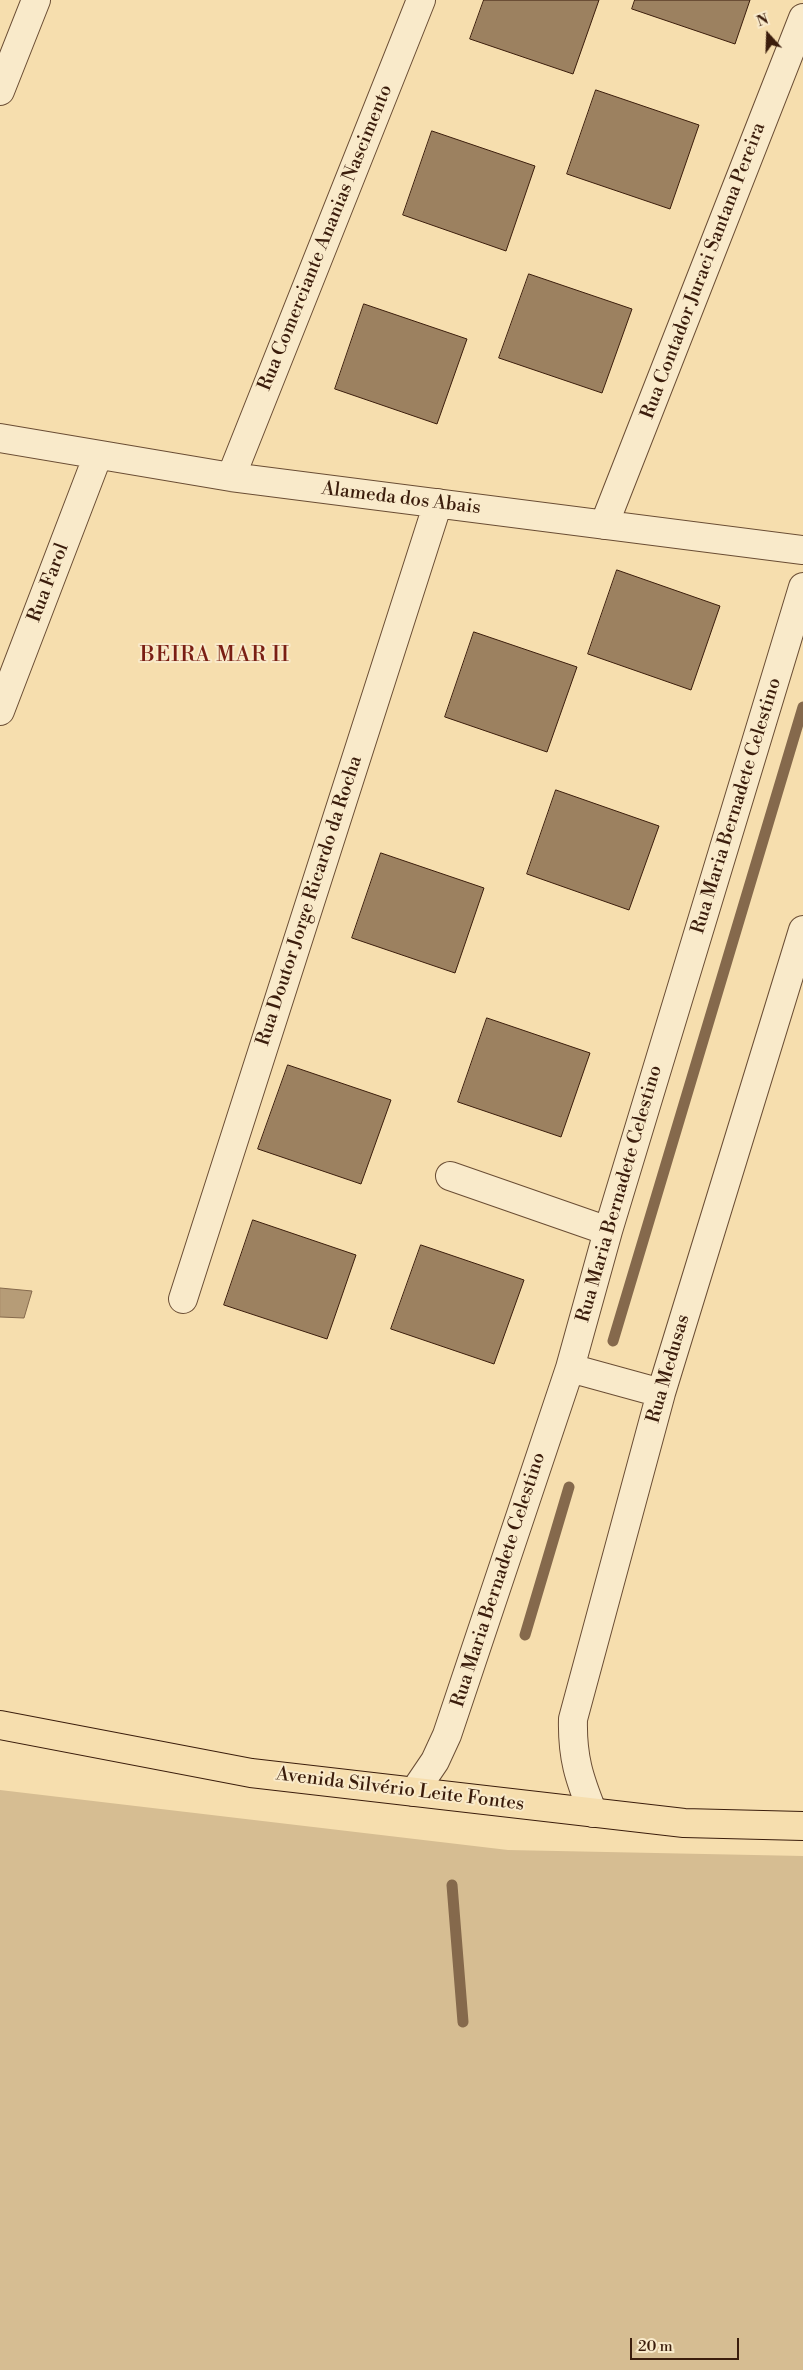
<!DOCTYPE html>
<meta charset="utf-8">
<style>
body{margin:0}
#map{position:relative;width:803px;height:2370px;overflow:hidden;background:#f6deae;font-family:"Libre Bodoni",serif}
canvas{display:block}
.north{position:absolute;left:743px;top:10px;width:50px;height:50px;-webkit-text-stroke:4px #f9eaca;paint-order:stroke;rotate:340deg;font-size:14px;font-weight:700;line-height:20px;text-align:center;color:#3b1d0c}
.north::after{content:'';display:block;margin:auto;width:18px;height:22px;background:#3b1d0c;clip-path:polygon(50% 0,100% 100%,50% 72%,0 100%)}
.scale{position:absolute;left:630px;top:2338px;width:109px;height:22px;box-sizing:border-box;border:2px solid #3b1d0c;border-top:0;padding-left:6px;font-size:15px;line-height:18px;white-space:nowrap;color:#3b1d0c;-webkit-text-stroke:4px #f9eaca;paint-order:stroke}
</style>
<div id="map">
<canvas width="803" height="2370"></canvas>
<div class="north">N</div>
<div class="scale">20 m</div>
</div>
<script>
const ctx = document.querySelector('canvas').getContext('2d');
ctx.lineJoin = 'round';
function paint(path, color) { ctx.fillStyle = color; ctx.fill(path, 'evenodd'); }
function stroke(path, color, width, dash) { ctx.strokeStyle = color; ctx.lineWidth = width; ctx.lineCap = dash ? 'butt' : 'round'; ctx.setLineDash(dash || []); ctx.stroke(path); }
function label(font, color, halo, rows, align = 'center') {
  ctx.font = font + ' "Libre Bodoni",serif'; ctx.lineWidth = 4; ctx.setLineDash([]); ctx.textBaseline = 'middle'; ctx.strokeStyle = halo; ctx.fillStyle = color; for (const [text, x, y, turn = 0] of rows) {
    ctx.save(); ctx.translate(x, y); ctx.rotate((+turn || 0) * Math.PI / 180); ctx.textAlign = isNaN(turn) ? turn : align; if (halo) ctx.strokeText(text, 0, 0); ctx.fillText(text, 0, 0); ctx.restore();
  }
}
const green = new Path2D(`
 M0,1790L508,1850L803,1856V2370H0Z`);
const water = new Path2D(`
 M0,1288L32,1291L24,1318L0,1317Z`);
const stream = new Path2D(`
 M613,1341L803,707
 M525,1635L569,1487
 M452,1885L463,2022`);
const building = new Path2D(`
 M484,0H599L573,74L470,39Z
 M635,0H750L735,44L632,9Z
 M596,90L699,125L670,209L567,174Z
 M432,131L535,166L506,251L403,215Z
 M529,274L632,309L602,393L499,358Z
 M364,304L467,339L437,424L335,389Z
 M617,570L720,606L691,690L588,654Z
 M474,632L577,667L547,752L445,717Z
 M556,790L659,826L629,910L527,874Z
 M381,853L484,888L455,973L352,938Z
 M487,1018L590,1053L561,1137L458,1102Z
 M288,1065L391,1100L361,1184L258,1149Z
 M253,1220L356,1255L327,1339L224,1305Z
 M421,1245L524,1280L494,1364L391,1329Z`);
const minor = new Path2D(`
 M0,91L36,0
 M0,438L231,477L803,550
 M231,477L421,0
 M604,525L803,18
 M0,711L98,455
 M450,1176L608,1231
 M183,1299L438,503
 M570,1368L661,1393
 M414,1792L435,1761L447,1735L570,1368L608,1231L803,587
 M593,1813C579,1778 572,1757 573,1719L661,1393L803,930`);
const major = new Path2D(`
 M0,1725L251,1773L684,1823L803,1826`);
const streetNames = [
 ["Rua Comerciante Ananias Nascimento",326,238,-68],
 ["Rua Contador Juraci Santana Pereira",704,271,-69],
 ["Alameda dos Abais",401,499,7],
 ["Rua Farol",49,583,-69],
 ["Rua Maria Bernadete Celestino",737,806,-73],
 ["Rua Doutor Jorge Ricardo da Rocha",310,901,-72],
 ["Rua Maria Bernadete Celestino",620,1194,-74],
 ["Rua Medusas",669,1369,-74],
 ["Rua Maria Bernadete Celestino",499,1580,-72],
 ["Avenida Silvério Leite Fontes",400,1790,7]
];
const quarterNames = [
 ["BEIRA MAR II",215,656]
];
paint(green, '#d6bd92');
paint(water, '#b69c77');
stroke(water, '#85694c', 1);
stroke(stream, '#85694c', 11);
paint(building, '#9c8160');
stroke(building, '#3b1d0c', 1);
stroke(minor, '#6a4d34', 30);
stroke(major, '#3b1d0c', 30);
stroke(minor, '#f9eaca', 28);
stroke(major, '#f6deae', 28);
label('19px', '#3b1d0c', '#f9eaca', streetNames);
ctx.letterSpacing = '1px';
label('21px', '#7a1f14', '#f9eaca', quarterNames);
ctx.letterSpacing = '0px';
</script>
